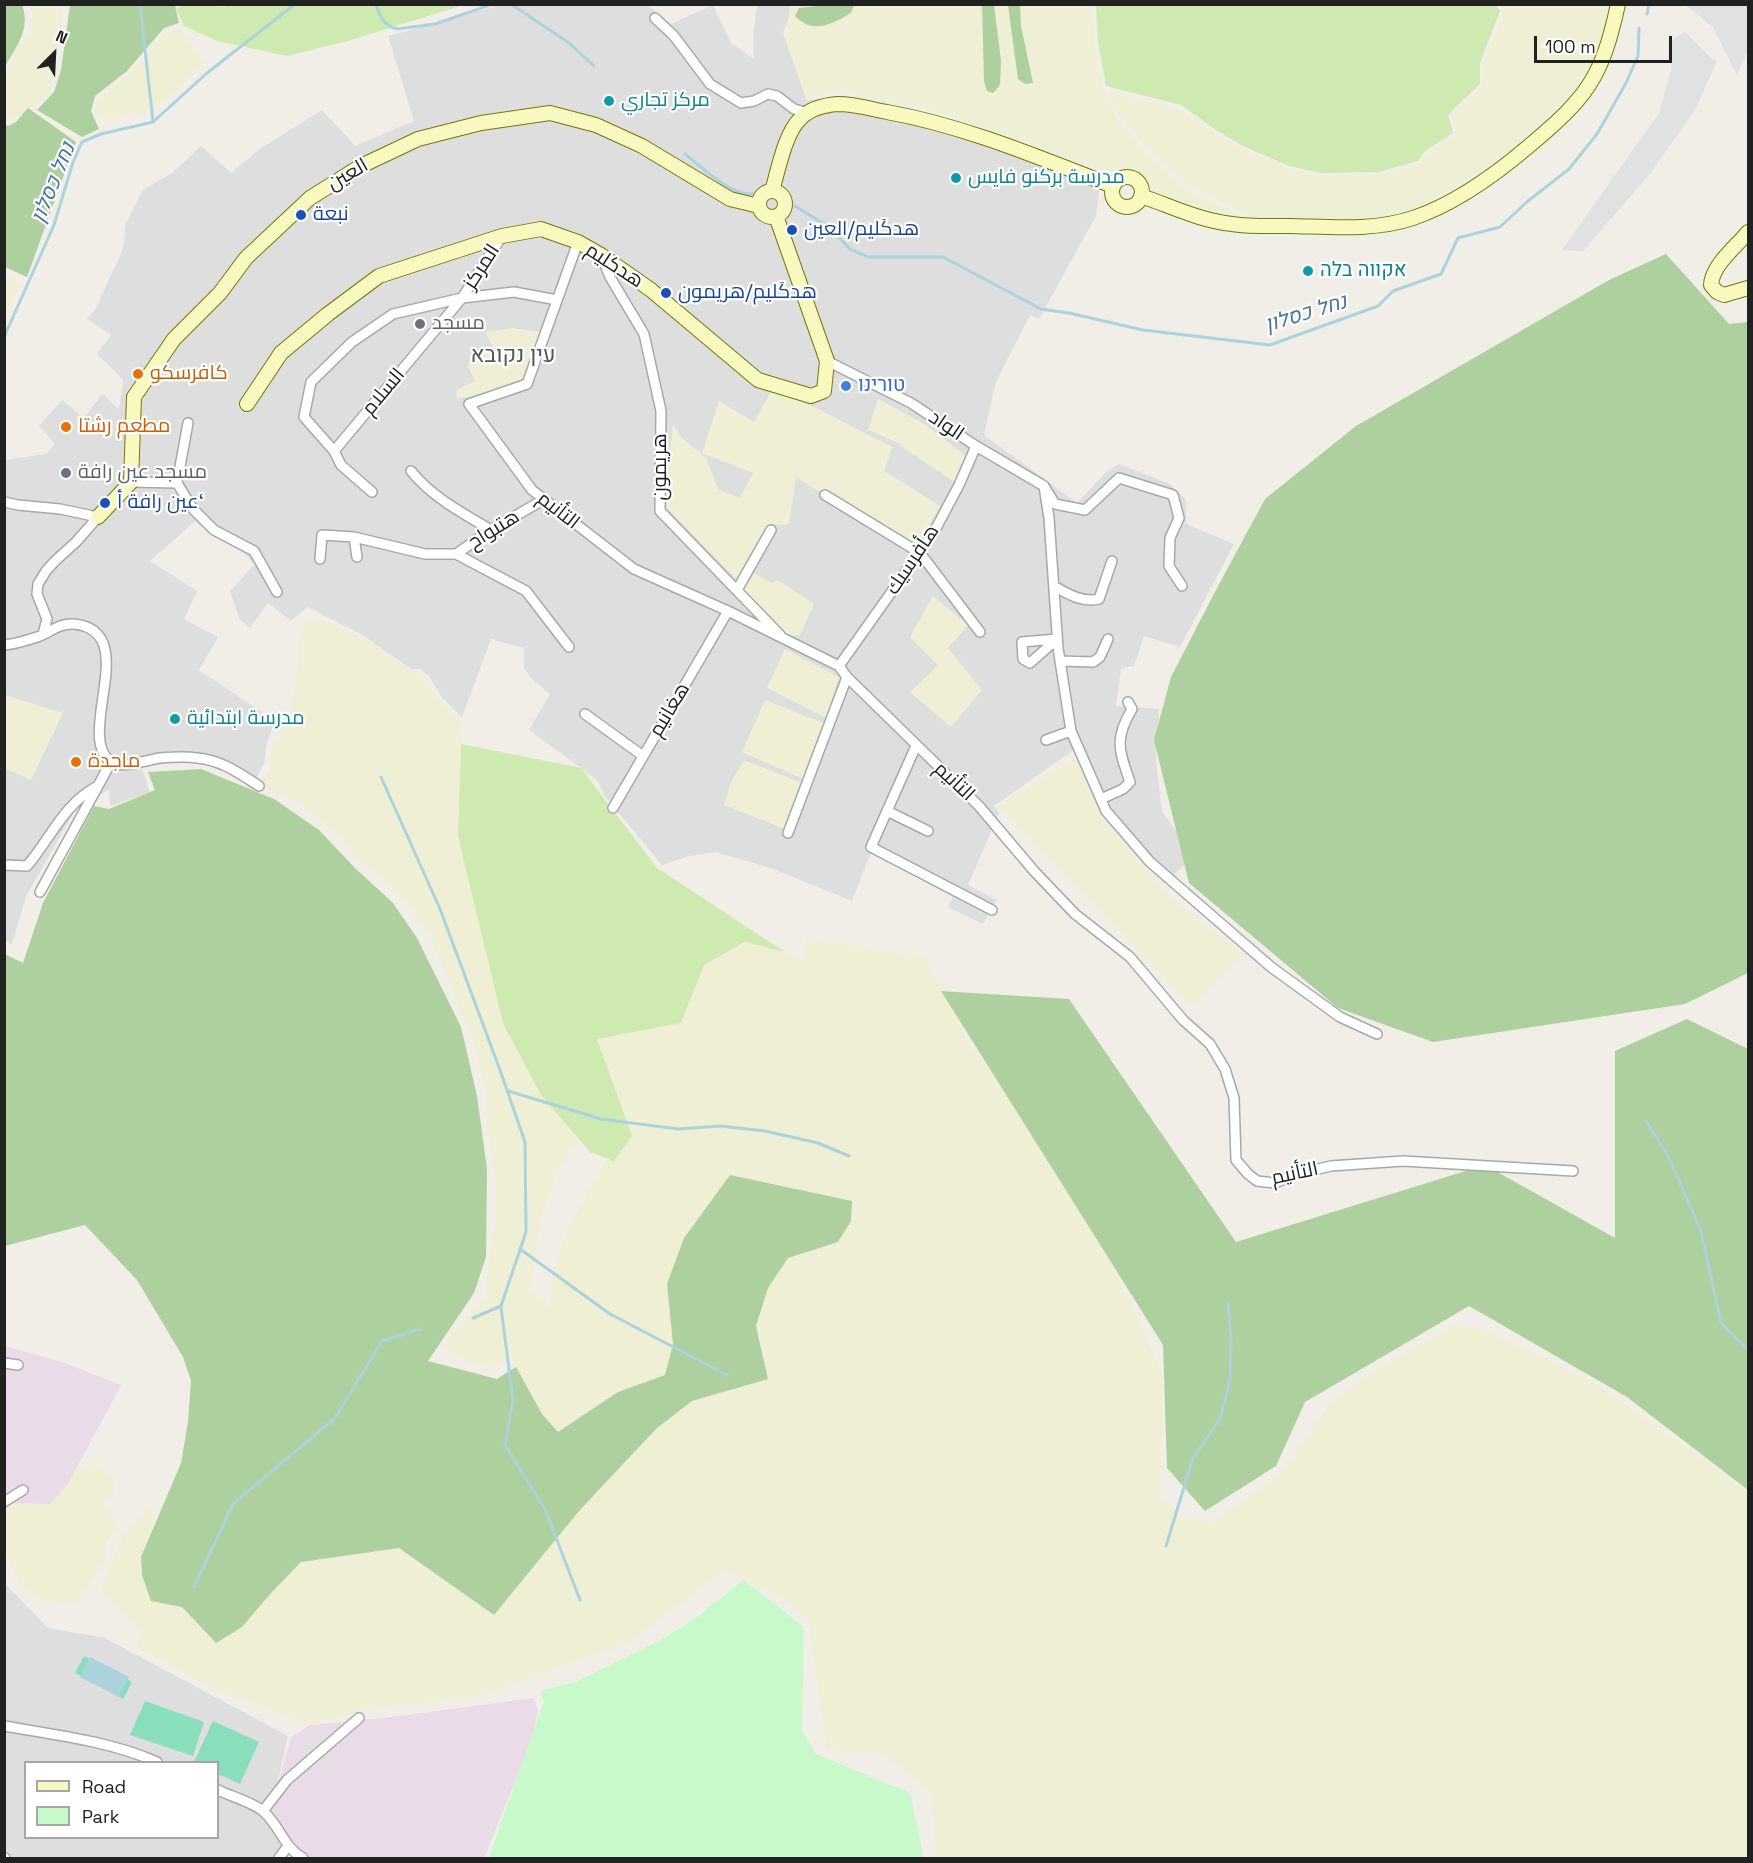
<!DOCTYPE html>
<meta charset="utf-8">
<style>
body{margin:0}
#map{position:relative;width:1753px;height:1863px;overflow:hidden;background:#f1eee8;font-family:"Space Grotesk",sans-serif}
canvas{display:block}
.frame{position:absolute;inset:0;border:6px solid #212121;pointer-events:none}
.legend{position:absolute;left:24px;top:1761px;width:195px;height:78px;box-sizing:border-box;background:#fff;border:2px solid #a6a6a6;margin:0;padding:8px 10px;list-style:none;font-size:18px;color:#212121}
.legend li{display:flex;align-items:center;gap:12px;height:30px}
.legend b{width:30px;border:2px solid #a6a6a6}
.north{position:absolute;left:24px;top:24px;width:60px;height:60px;-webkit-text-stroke:4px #fff;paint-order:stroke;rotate:24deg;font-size:16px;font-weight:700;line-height:24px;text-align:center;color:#212121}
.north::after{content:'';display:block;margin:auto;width:21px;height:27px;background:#212121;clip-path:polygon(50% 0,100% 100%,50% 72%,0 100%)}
.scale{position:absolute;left:1534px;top:36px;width:138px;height:27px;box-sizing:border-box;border:3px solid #212121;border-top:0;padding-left:8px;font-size:18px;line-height:21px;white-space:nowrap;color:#212121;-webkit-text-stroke:4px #fff;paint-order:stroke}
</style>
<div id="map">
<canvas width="1753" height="1863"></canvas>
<div class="frame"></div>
<ul class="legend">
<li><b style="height:8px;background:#f7f9bf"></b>Road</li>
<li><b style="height:16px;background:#c8f9cb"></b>Park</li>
</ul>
<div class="north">N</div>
<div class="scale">100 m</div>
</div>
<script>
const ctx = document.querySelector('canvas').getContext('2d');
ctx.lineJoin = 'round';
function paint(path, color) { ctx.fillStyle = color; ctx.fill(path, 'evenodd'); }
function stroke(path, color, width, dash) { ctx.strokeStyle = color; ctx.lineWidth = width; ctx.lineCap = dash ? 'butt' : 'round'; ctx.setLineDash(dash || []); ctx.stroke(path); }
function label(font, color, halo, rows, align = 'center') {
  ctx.font = font + ' "Space Grotesk",Cairo,Heebo,sans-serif'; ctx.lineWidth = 4.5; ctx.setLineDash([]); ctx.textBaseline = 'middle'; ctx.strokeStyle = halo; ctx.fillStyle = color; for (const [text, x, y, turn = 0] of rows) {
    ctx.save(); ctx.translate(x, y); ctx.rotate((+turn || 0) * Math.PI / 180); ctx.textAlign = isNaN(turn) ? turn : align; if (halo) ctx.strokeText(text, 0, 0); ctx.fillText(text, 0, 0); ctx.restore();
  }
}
const residential = new Path2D(`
 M496,5H648L671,24L713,5L731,43L754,59L753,37L757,5H794L783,33L807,101L835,96L929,115L1101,173L1096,216L1039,319L1030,315L996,382L984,435L1077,503L1107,471L1119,464L1170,484L1186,500V524L1234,544L1180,647L1144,636L1134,666L1121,668L1116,706L1159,709L1156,762L1162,811L1194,856L1164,883L1108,821L1074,750L994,806L999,813L968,885L997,900L983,924L948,907L953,897L871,852L852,901L771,868L715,852L690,856L662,865L604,795L597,780L529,730L550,694L532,679L524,668V648L491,639L462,717L442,698L429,676L420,669H411L361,634L307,607L291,621L268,603L250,628L240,620L230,591L254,565L244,553L213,536L195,521L150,561L197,591L184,619L218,637L199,670L275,721L267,743L264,764L252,785L220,767L187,760L141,767L150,792L110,806L109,790L78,805L26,896L12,944L4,940V460L46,454L55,444L39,426L62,400L84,418L102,394L119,409L123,380L97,354L111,335L87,319L95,310L123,249L126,223L142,191L172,173L201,146L231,173L260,149L322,110L355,146L414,121L388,36L490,8Z
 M4,1583L48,1628L105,1638L288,1736L269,1823L288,1846V1858H5ZM26,1762H218V1838H26Z`);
const industrial = new Path2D(`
 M5,1346L65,1363L121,1385L59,1501L5,1522Z
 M534,1698L538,1711L532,1740L484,1858H303L288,1845L271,1809L291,1737L310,1725L384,1718Z`);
const farmland = new Path2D(`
 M29,5H63L51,90L30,110L7,121L5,120V72L31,28L32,13Z
 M790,5H1091L1095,49L1102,88L1117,119L1143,150L1184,189L1248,219L1217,213L1150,190L1141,178L1127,172L1111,173L931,109L878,100L841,90L806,98L787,41Z
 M1500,5H1611L1609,22L1591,69L1566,99L1511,150L1450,191L1408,211L1359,220L1252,216L1189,186L1144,144L1118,115L1108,92L1180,109L1214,133L1241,149L1288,169L1319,176L1378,175L1420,164L1427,154L1457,134L1452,116L1483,85L1484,64L1504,11Z
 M179,28L205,63L168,99L145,112L116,118L94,116L98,101L146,58L163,35Z
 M5,275L21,284L5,316Z
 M512,328L542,332L519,387L457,399L456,391L475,381L468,366L471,356L494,349L485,332Z
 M772,390L816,408L892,447L884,471L940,506L914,550L796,477L789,523L785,525L775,524L738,581L665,506L673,424L681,437L706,458L718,489L740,498L753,473L702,453L719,401L754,422Z
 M878,399L924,424L965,455L959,485L905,449L901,444L868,430Z
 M754,573L771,583L778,580L814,604L800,635L782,637L741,595Z
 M933,596L968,625L948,648L982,690L951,727L910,692L938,665L910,637Z
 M310,618L326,621L372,642L412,672L423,674L439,701L457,719L460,729L461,744L458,836L541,1095L579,1140L557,1172L539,1224L531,1290L550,1310L554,1265L569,1227L607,1158L614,1161L632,1136L597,1039L681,1023L704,965L745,942L785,952L803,960L806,938L925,957L973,1051L1009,1091L1090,1219L1163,1374L1160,1499L1183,1518L1212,1522L1281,1474L1331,1402L1373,1371L1453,1326L1483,1329L1600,1386L1737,1484L1748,1496V1858H937L931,1792L882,1753L827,1750L809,1620L779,1595L723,1571L629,1643L482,1695L359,1711L310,1725L212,1688L136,1647L141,1631L100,1591L125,1531L152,1505L155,1602L182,1607L216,1643L301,1562L399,1548L494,1615L579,1511L656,1429L692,1401L768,1379L756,1326L768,1288L788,1258L838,1242L852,1201L730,1175L684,1238L668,1284L673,1344L665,1376L618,1392L558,1433L542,1414L516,1367L514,1357L505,1363L488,1366L467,1361L443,1347L460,1324L483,1300L488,1284L485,1283L496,1220V1184L486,1117V1093L473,1040L430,937L411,907L396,890L361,862L341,838L308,809L279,792L259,786L271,768L270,746L282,734L291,713L296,686L299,636Z
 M785,649L839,677L826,718L767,688Z
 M5,695L63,713L31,780L5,768Z
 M765,700L823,723L803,779L742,752Z
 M1076,759L1103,820L1169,896L1243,954L1193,1006L997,806L1058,768Z
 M744,760L802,783L785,829L724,805L731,782Z
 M100,1464L115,1481L113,1493L104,1504L118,1524L105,1545V1559L91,1583L72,1605L43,1601L21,1585L5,1553V1507L9,1503L50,1504L68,1484L76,1469Z`);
const grass = new Path2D(`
 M193,4L225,7L227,4L463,5L348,41L287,56L217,41L184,26L176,8Z
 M1495,4L1500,11L1480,63V84L1448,115L1453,133L1425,151L1418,161L1378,172L1320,173L1289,166L1243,146L1216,130L1181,105L1106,86L1098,42L1096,5Z
 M461,744L581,768L657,868L785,952L745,942L704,965L681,1023L597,1039L632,1136L614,1161L590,1152L541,1095L503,1023L458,836Z`);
const forest = new Path2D(`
 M5,4L22,5C31,27 17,47 5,66Z
 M70,5H175L179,23L164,28L127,71L95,96L91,111L99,129L82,137L37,110L54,92L61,70Z
 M827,5H854L851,13C832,24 813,35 795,16L799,8Z
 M982,5H994L1001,61L1000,85L993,93L987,91L984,81Z
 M1008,5H1020L1021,26L1033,83L1025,84L1018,79Z
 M28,108L76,142L27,277L5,267L4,125L8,126L16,122Z
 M1666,254L1729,324L1748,322V973L1685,1004L1433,1042L1338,1008L1189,883L1154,740L1171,677L1217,588L1265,499L1356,426L1609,280Z
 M201,769L274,799L319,830L355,868L393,903L417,938L461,1027L477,1096L487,1169L486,1257L474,1293L428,1361L497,1379L516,1367L542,1414L558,1432L618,1392L665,1375L673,1344L667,1284L684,1238L730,1175L852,1201L851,1221L838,1242L788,1258L768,1288L756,1326L768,1379L692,1401L656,1429L579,1511L494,1615L399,1548L301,1562L271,1593L242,1627L216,1643L182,1607L151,1601L142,1575L141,1557L181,1463L188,1422L191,1381L183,1357L137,1280L85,1225L5,1246V954L23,963L43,903L94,806L109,809L155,790L148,772Z
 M941,991L1069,999L1236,1242L1485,1165L1615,1238V1051L1687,1019L1748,1049V1490L1627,1397L1469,1306L1305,1402L1276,1466L1205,1511L1167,1468L1163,1345Z`);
const park = new Path2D(`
 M743,1580L804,1627L802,1730L816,1754L910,1793L924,1858H489L544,1701L540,1691L576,1682L661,1640L700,1615Z`);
const pitch = new Path2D(`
 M84,1656L132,1682L123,1699L75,1673Z
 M145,1701L204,1722L193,1756L130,1735Z
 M213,1721L259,1742L240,1784L218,1774V1762H194Z`);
const parking = new Path2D(`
 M1685,5H1748V49L1737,75L1713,27Z
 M1685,32L1710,57L1717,61L1695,110L1649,175L1583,251L1562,250L1659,113L1672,67L1669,42Z
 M342,1733L325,1769L301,1758L307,1745L318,1736Z`);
const water = new Path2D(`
 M90,1657L129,1677L119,1697L80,1677Z`);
const stream = new Path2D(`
 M140,4L153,122
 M376,4C380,17 384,26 397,29L435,24L493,4
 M511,4L569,43L594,66
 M1647,14L1649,4
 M685,154C700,166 729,193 747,194C752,194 758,193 762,192
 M795,206L829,227L850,249L868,257H943L1041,309L1069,313L1143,330L1270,345L1378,306L1393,291L1441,274L1458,238L1500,227L1528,201L1569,169L1597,134L1626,83L1638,56L1639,28
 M4,337L54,225L73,162L82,142L101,134L153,122L207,73L295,4
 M381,777L440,909L500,1070L525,1142L526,1232L501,1306L473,1318
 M508,1091L601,1119L678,1129L720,1126L765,1131L818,1143L849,1156
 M1646,1121L1669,1158L1701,1231L1721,1323L1748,1350
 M520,1249L610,1314L727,1375
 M501,1307L513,1400L505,1445L545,1509L580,1600
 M1166,1546L1193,1458L1220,1419L1230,1380L1231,1339L1228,1303
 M194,1587L233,1504L335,1418L382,1341L421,1329`);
const street = new Path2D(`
 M655,18L674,36L710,84L741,103L754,101L768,94L777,96L794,109L808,113
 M502,236L462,298L334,451L304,417L311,382L352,342L393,314L462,298L514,292L557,300
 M578,242L527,384L469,404L532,490L634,569L728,611L839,666L847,677L979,806L1034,871L1075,914L1130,957L1183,1020L1210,1044L1225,1069L1234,1098L1236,1160L1248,1174L1257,1181L1275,1183L1297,1174L1331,1166L1403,1161L1573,1171
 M601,255L610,277L644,334L661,411L660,511L780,635
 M827,361L911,403L976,446L1044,486L1055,504L1085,510L1119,478L1173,495L1179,518L1170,538L1169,566L1182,586
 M334,451L341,465L372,492
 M411,471C432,497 462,513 491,530
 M131,482L177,483L193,509L214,530L254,551L277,592
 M177,483L188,423
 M1044,486L1049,518L1058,648L1071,731L1106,811L1150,862L1271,967L1340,1017L1377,1034
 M825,495L920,553L980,632
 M4,502L18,505L60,509L98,517L76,542L55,561L46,571L38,584L37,594L47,619L43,634
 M456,554L526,591L569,647
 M357,557L354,537L425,554H456L491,530L543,500
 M320,559L322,535L354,537
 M1054,586C1068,594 1082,603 1099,599L1112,561
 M737,590L771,530
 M1057,639L1030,663L1023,659L1022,642Z
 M4,645C17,644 28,640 40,636C52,631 60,623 74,624C143,631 74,736 111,762C121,769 148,760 160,758C172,757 186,756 197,758C221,760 239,773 259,786
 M1060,661L1093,662L1100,657L1108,639
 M839,666L934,532L959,485L976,446
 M585,714L643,756
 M1046,740L1071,731
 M916,746L887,811L928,831
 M1101,799L1123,789L1130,782C1119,750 1114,739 1132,709L1128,702
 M613,808L728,611
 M887,811L871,847L992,910
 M788,833L847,677
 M4,865L27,866C50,839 64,804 96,787
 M40,892L111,762
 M4,1363L18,1365
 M4,1502L23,1490
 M4,1726C56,1735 109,1741 157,1762
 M218,1790C230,1796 255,1803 264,1812C280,1826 284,1848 303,1858
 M263,1811L287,1780L359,1718
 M4,1858H5
 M279,1858L288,1846`);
const secondary = new Path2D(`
 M1112 192a15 15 0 1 1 30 0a15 15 0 1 1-30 0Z
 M772,191C778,171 785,133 800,119C809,109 824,105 838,104C854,104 871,109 887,112C965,126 1040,158 1113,186
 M759 204a13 13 0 1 1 26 0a13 13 0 1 1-26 0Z
 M1141,196C1171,206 1201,221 1232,224C1252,227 1272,226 1291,226C1332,227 1374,231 1413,218C1455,204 1495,175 1529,146C1586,98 1602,79 1618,4
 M1748,232C1736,247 1712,265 1711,285L1717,292L1724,295L1748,288
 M247,404L281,353L328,314L379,276L502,236L541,229L578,242L601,255L651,290L758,380L811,396L824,391L827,361L776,216
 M98,517L131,482L134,397L174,339L220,293L246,258L310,198L361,166L418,139L481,123L550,113L596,125L642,146L730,199L759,206`);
const markers = [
 [609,101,6,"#0f9aa8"],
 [956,178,6,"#0f9aa8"],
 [301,215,6,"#1a4fb4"],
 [792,230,6,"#1a4fb4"],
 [1308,271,6,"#0f9aa8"],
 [666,293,6,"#1a4fb4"],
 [420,324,6,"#6b7280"],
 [138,374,6,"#e8710a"],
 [846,386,6,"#3f7fe0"],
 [66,427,6,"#e8710a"],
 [66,473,6,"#6b7280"],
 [105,503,6,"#1a4fb4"],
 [175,719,6,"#0f9aa8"],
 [76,762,6,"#e8710a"]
];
const cultureNames = [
 ["مركز تجاري",621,101],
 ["مدرسة بركنو فايس",968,178],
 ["אקווה בלה",1320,271],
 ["مدرسة ابتدائية",187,719]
];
const streetNames = [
 ["العين",348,175,-30],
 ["هدكليم",614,266,33],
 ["المركز",482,267,-57],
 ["السلام",384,392,-50],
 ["الواد",946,426,34],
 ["هريمون",661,467,-90],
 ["التأنيم",558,511,38],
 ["هتبواح",494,530,-32],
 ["هأفرسيك",913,560,-56],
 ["هغانيم",670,710,-59],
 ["التأنيم",954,782,43],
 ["التأنيم",1295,1174,-12]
];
const transitNames = [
 ["نبعة",313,215],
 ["هدكَليم/العين",804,230],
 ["هدكَليم/هريمون",678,293],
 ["عين رافة أ‘",117,503]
];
const worshipNames = [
 ["مسجد",432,324],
 ["مسجد عين رافة",78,473]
];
const foodNames = [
 ["كافرسكو",150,374],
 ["مطعم رشتا",78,427],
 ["ماجدة",88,762]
];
const shopNames = [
 ["טורינו",858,386]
];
const waterNames = [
 ["נחל כסלון",54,183,-68],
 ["נחל כסלון",1306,314,-17]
];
const quarterNames = [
 ["עין נקובא",513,356]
];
paint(residential, '#dfdedf');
paint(industrial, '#eadbe8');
paint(farmland, '#eeefd5');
paint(grass, '#ceeab0');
paint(forest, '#aed09e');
paint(park, '#c8f9cb');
paint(pitch, '#89debc');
paint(parking, '#e1e1e1');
paint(water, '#aad3de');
stroke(stream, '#aad3de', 3);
stroke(street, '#a8a8a8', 12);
stroke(secondary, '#707a07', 16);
stroke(street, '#fff', 9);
stroke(secondary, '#f7f9bf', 14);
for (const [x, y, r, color] of markers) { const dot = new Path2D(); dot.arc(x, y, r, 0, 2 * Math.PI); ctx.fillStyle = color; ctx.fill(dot); stroke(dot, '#fff', 2); }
label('20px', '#0d838f', '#fff', cultureNames, 'left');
label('20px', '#212121', '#fff', streetNames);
label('20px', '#164399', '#fff', transitNames, 'left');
label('20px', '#5b616d', '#fff', worshipNames, 'left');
label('20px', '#c56008', '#fff', foodNames, 'left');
label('20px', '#366cbe', '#fff', shopNames, 'left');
label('italic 21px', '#4876a1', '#fff', waterNames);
label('22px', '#545454', '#fff', quarterNames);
</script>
